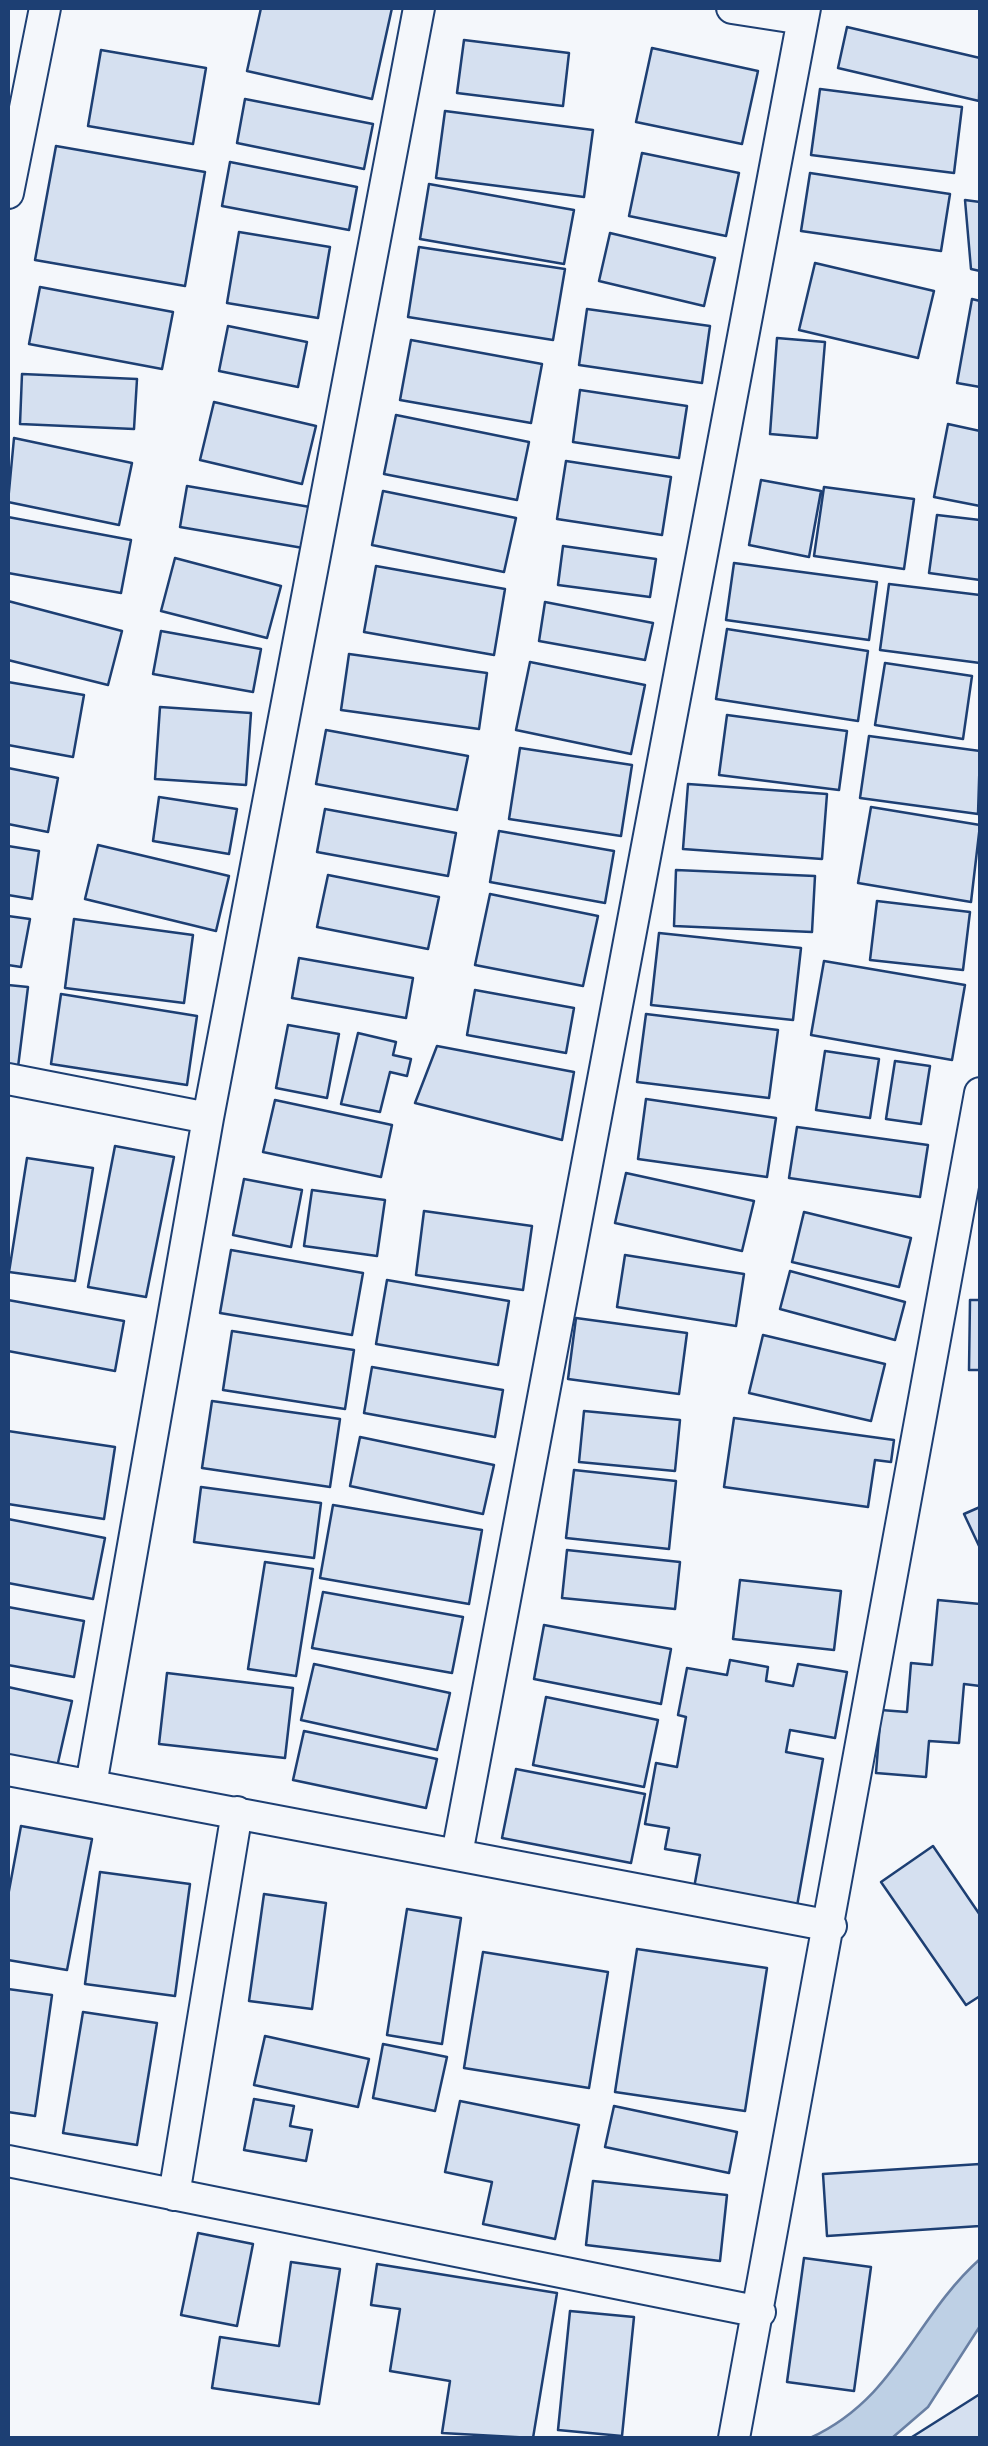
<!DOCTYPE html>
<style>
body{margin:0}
#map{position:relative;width:988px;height:2446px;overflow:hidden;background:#f4f7fb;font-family:"Nunito Sans",sans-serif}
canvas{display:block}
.frame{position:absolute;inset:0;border:10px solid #1d3f73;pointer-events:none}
</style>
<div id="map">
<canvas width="988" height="2446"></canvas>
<div class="frame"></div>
</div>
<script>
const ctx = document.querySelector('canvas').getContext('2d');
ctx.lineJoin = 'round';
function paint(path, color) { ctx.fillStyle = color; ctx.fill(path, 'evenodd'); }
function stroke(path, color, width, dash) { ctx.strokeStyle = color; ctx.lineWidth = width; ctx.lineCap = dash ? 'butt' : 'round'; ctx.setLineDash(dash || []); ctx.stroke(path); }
const water = new Path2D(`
 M980,2259V2326L928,2407L892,2438H810C897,2398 914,2318 980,2259Z`);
const building = new Path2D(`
 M261,8H392L372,99L247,71Z
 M847,27L980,58L979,101L838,68Z
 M464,40L569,53L563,106L457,93Z
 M652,48L758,71L742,144L636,122Z
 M101,50L206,68L193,144L88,126Z
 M820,89L962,107L954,173L811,155Z
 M245,99L373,124L364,169L237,143Z
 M445,111L593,130L584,197L436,178Z
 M56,146L205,172L185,286L35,260Z
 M642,153L739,173L726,236L629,216Z
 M230,162L357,187L349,230L222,206Z
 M810,173L950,194L941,251L801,231Z
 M429,184L574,210L564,264L420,239Z
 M965,200L980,202V271L971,269Z
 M239,232L330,247L318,318L227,303Z
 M610,233L715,258L704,306L599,281Z
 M419,247L565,269L553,340L408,317Z
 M815,263L934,291L918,358L799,330Z
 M40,287L173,312L162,369L29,344Z
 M972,299L980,301V387L957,383Z
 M587,309L710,326L702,383L579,365Z
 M228,326L307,342L298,387L219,371Z
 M777,338L825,342L817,438L770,434Z
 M411,340L542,364L531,423L400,400Z
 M22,374L137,379L134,429L20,424Z
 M580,390L687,406L679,458L573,442Z
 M214,402L316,426L302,484L200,460Z
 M396,415L529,442L517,500L384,474Z
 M948,424L980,431V506L934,497Z
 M14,438L132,463L119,525L8,502Z
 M566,461L671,477L662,535L557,519Z
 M761,480L821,491L809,557L749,545Z
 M187,486L310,507L303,548L180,527Z
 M824,487L914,499L904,569L814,556Z
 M383,491L516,518L504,572L372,545Z
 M937,515L980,520V580L929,573Z
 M8,517L131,540L121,593L8,573Z
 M563,546L656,559L650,597L558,585Z
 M175,558L281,586L267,638L161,611Z
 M734,563L877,582L869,640L726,620Z
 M376,566L505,589L494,655L364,632Z
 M889,584L980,595V663L880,650Z
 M8,601L122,631L108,685L8,660Z
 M545,602L653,623L645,660L539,641Z
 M727,629L868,651L858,721L716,699Z
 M161,631L261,649L253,692L153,674Z
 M349,654L487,673L479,729L341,710Z
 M530,662L645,685L631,754L516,730Z
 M885,663L972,676L963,739L875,725Z
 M8,682L84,695L73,757L8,745Z
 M160,707L251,713L246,785L155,779Z
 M727,715L847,731L839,790L719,775Z
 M326,730L468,756L457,810L316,784Z
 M869,736L980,751L978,814L860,798Z
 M520,748L632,765L621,836L509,819Z
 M8,768L58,778L48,832L8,824Z
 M688,784L827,794L822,859L683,849Z
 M159,797L237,809L229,854L153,841Z
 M871,807L980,825L971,902L858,883Z
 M325,809L456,833L448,876L317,852Z
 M499,831L614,851L605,903L490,882Z
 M98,845L229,876L216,931L85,899Z
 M8,846L39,851L32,899L8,895Z
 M676,870L815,876L812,932L674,926Z
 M328,875L439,897L428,949L317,927Z
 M490,894L598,916L583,986L475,965Z
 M877,901L970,912L963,970L870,960Z
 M8,916L30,919L21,967L8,965Z
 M74,919L193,935L184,1003L65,988Z
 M659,933L801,948L793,1020L651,1005Z
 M299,958L413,978L406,1018L292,998Z
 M824,961L965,985L952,1060L811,1035Z
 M8,985L28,987L18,1067L8,1066Z
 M475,990L574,1008L566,1053L467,1035Z
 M61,994L197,1016L187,1085L51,1064Z
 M646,1014L778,1030L769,1098L637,1082Z
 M288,1025L339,1034L327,1098L276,1088Z
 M358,1033L396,1042L393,1055L411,1059L407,1076L390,1072L380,1112L341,1104Z
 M437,1046L574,1072L562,1140L415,1103Z
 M825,1051L879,1059L870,1118L816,1110Z
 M895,1061L930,1066L921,1124L886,1119Z
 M646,1099L776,1118L767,1177L638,1159Z
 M275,1100L392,1125L381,1177L263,1152Z
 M797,1127L928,1145L920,1197L789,1178Z
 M115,1146L174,1157L146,1297L88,1287Z
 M27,1158L93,1168L75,1281L9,1272Z
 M626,1173L754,1201L742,1251L615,1223Z
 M244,1179L302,1190L291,1247L233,1235Z
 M312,1190L385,1200L377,1256L304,1246Z
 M424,1211L532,1226L523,1290L416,1275Z
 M804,1212L911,1238L899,1287L792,1262Z
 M231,1250L363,1273L352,1335L220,1313Z
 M625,1255L744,1274L736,1326L617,1307Z
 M790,1271L905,1302L895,1340L780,1309Z
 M387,1280L509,1301L498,1365L376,1344Z
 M8,1300L124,1321L115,1371L8,1351Z
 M970,1300H980V1370H969Z
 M576,1318L687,1333L679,1394L568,1379Z
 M232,1331L354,1350L345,1409L223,1390Z
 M763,1335L885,1364L871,1421L749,1393Z
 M372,1367L503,1390L495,1437L364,1413Z
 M212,1401L340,1419L330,1487L202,1468Z
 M584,1411L680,1420L675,1471L579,1462Z
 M734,1418L894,1440L891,1462L875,1460L868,1507L724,1487Z
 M8,1431L115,1447L104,1519L8,1504Z
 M360,1437L494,1465L483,1514L350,1486Z
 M574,1470L676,1481L669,1549L566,1538Z
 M201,1487L321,1503L314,1558L194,1542Z
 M333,1505L482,1530L469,1604L320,1578Z
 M980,1507V1548L964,1514Z
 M8,1519L105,1538L93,1599L8,1583Z
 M567,1550L680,1562L675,1609L562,1598Z
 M265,1562L313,1569L296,1676L248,1669Z
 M740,1580L841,1591L834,1650L733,1639Z
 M323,1592L463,1617L452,1673L312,1648Z
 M938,1600L980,1604V1686L964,1684L959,1743L929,1741L926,1777L876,1773L881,1710L907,1712L911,1663L932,1665Z
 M8,1607L84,1621L74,1677L8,1665Z
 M544,1625L671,1649L661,1704L534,1679Z
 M730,1660L768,1667L766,1681L793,1686L798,1664L847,1672L835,1738L790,1730L786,1752L823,1759L797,1906L694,1888L700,1855L665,1849L669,1828L645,1824L656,1763L677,1767L686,1717L678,1715L687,1668L727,1675Z
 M314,1664L450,1693L437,1750L301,1720Z
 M167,1673L293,1688L285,1758L159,1744Z
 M8,1687L72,1701L57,1767L8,1756Z
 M546,1697L658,1720L644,1787L533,1765Z
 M304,1731L437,1759L426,1808L293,1780Z
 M516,1769L645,1794L631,1863L502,1838Z
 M21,1826L92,1839L67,1970L8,1960V1896Z
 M933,1846L980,1915V1996L966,2005L881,1882Z
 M100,1872L190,1884L175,1996L85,1984Z
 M264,1894L326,1903L312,2009L249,2001Z
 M407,1909L461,1918L442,2044L387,2035Z
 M637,1949L767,1968L745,2111L615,2092Z
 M483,1952L608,1972L589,2088L464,2068Z
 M8,1989L52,1995L35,2116L8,2112Z
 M83,2012L157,2023L137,2145L63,2133Z
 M265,2036L369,2059L358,2107L254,2085Z
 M383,2044L447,2057L435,2111L373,2098Z
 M254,2099L294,2106L290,2126L312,2130L306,2161L244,2150Z
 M460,2101L579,2125L555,2239L483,2224L492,2182L445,2172Z
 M614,2106L737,2132L729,2173L605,2147Z
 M980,2164V2226L827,2236L823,2174Z
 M593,2181L727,2195L720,2261L586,2245Z
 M198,2233L253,2244L237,2326L181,2315Z
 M804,2258L871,2267L854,2391L787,2382Z
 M291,2262L340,2269L319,2404L212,2388L220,2337L279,2346Z
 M377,2264L557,2293L533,2438L442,2433L450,2381L390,2371L400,2309L371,2305Z
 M570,2311L634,2317L622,2436L558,2430Z
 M980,2394V2438H913L912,2437Z`);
const street = new Path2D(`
 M732,8L803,19
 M8,193L45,8
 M8,1079L208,1118
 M8,1770L831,1926
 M91,1785L208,1118L419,8
 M457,1854L805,8
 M8,2161L760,2312
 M174,2195L237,1812
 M734,2438L980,1093`);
paint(water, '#bed0e5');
stroke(water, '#687fa3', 2.5);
paint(building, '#d5e0f0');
stroke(building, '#1d3f73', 2.5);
stroke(street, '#1d3f73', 34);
stroke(street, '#f4f7fb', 30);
</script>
